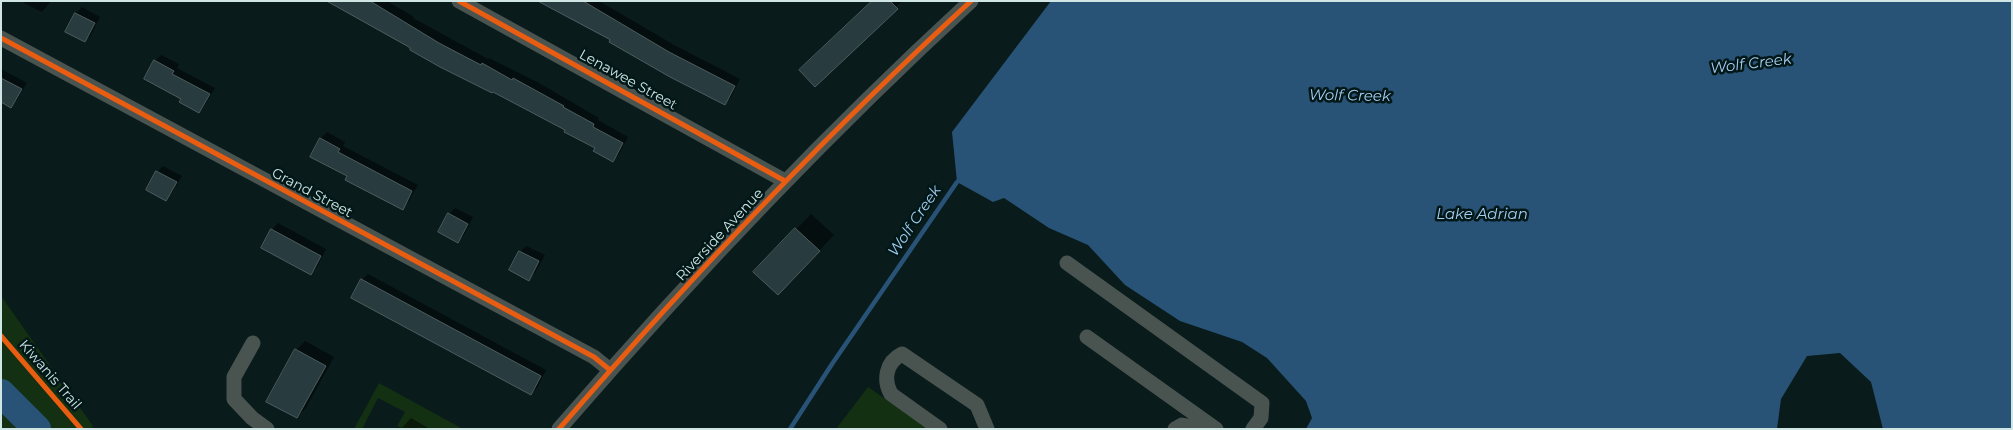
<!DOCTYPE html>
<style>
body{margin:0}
#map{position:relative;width:2013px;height:430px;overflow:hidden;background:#091b1b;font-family:Montserrat,sans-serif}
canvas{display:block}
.frame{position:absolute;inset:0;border:2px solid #cfe6e5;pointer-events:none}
</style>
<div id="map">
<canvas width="2013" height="430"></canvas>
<div class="frame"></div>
</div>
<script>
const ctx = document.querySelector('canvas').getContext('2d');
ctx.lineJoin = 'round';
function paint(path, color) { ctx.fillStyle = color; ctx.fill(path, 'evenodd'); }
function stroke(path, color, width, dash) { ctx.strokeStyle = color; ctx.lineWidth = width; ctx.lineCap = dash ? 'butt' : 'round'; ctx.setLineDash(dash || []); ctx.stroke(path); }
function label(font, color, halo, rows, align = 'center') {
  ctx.font = font + ' Montserrat,sans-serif'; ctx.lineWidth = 5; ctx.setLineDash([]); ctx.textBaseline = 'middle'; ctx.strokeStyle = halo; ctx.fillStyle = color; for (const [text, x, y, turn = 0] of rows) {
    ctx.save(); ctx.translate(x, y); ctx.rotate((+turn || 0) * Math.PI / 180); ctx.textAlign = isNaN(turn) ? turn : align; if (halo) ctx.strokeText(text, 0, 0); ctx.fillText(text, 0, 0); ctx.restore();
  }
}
const green = new Path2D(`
 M1,296L93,426L91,429H1Z
 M379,383L463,429H405L397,426L405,412L378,398L362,429H354Z
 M868,387L929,429H836Z`);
const water = new Path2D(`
 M1051,1H2012V429H1883L1871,382L1840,353L1807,356L1781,399L1777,429H1306L1312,418L1306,401L1267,358L1242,342L1180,321L1125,285L1088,245L1049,228L1004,198L993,202L957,182L952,132Z`);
const shadow = new Path2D(`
 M25,1H51L42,12L24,3Z
 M329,1H387L414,17L413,18L488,59L489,58L539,83L599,118L598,120L628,137L619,154L613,160L567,130L412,48Z
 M540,1H599L676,46L740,79L731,97L725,103L671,76L570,17Z
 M872,1H902L815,86Z
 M82,7L100,17L91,35L85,41L67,31L76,13Z
 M161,55L179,64L177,68L215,88L205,105L199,111L183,98L155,61Z
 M1,69L27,83L17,100L11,106L1,101Z
 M327,132L345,142L343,146L418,185L408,202L402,208L321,138Z
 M163,166L182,176L172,193L166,199L157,172Z
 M455,208L473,217L464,235L458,241L449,214Z
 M811,214L834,235L793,279L755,272Z
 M278,223L326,249L317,267L311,273L263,247L272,230Z
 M526,246L545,255L535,273L529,279L511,269L520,252Z
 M368,274L546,370L537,388L531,394L362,280Z
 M305,341L334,357L306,408L297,417L296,350Z
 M411,418L430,429H401Z`);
const stream = new Path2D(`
 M790,429L832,364L957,182L960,180`);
const river = new Path2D(`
 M1,393L37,429`);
const building = new Path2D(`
 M327,1H370L439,43L481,65L482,63L512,80L513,78L564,106L563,107L594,124L593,127L623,143L613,162L593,151L595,148L564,132L565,130L493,92L492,93L440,67L410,50V48Z
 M538,1H583L669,52L735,86L725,105L670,77L609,42L610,40Z
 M872,1H890L898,9L815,87L799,70Z
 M75,13L95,23L85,42L65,32Z
 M154,60L174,71L172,74L210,94L199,113L179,102L181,99L144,79Z
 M1,78L22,89L11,108L1,102Z
 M320,138L340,149L338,152L412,191L403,210L345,180L347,176L310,157Z
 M156,171L177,182L166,201L146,190Z
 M448,213L468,224L458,243L438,232Z
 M795,228L820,251L778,295L753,272Z
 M271,229L321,256L311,275L261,248Z
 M519,251L539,261L529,281L509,270Z
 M361,279L541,376L531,395L351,298Z
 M295,349L326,366L297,418L266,402Z`);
const minor = new Path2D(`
 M459,1L785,181
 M1,38L594,357L610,370
 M1067,263L1262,403L1261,418L1253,429
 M1087,337L1216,429
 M253,343L234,377V399L252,418L267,429
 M559,429C689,279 825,135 971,1
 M940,429L891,394C883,380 886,362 902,354L977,405L987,429
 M1175,429L1182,425L1203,429`);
const cycleway = new Path2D(`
 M459,1L785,181
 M1,38L594,357L610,370
 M1,336L81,429
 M559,429C689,279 825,135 971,1`);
const streetNames = [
 ["Lenawee Street",628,80,29],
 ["Grand Street",312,193,28],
 ["Riverside Avenue",720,235,-47],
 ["Kiwanis Trail",50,375,49]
];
const waterNames = [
 ["Wolf Creek",1751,64,-7],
 ["Wolf Creek",1350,96,1],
 ["Lake Adrian",1482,215],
 ["Wolf Creek",915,221,-56]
];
paint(green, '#133012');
paint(water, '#295376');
paint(shadow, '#0007');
stroke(stream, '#295376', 4.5);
stroke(river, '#295376', 28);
paint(building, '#283c3f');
stroke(building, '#4d5c5f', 1);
stroke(minor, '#495350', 15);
stroke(cycleway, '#e95d12', 5);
label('14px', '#cfe6e5', '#021818', streetNames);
label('italic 15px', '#a6cdf2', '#021818', waterNames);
</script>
